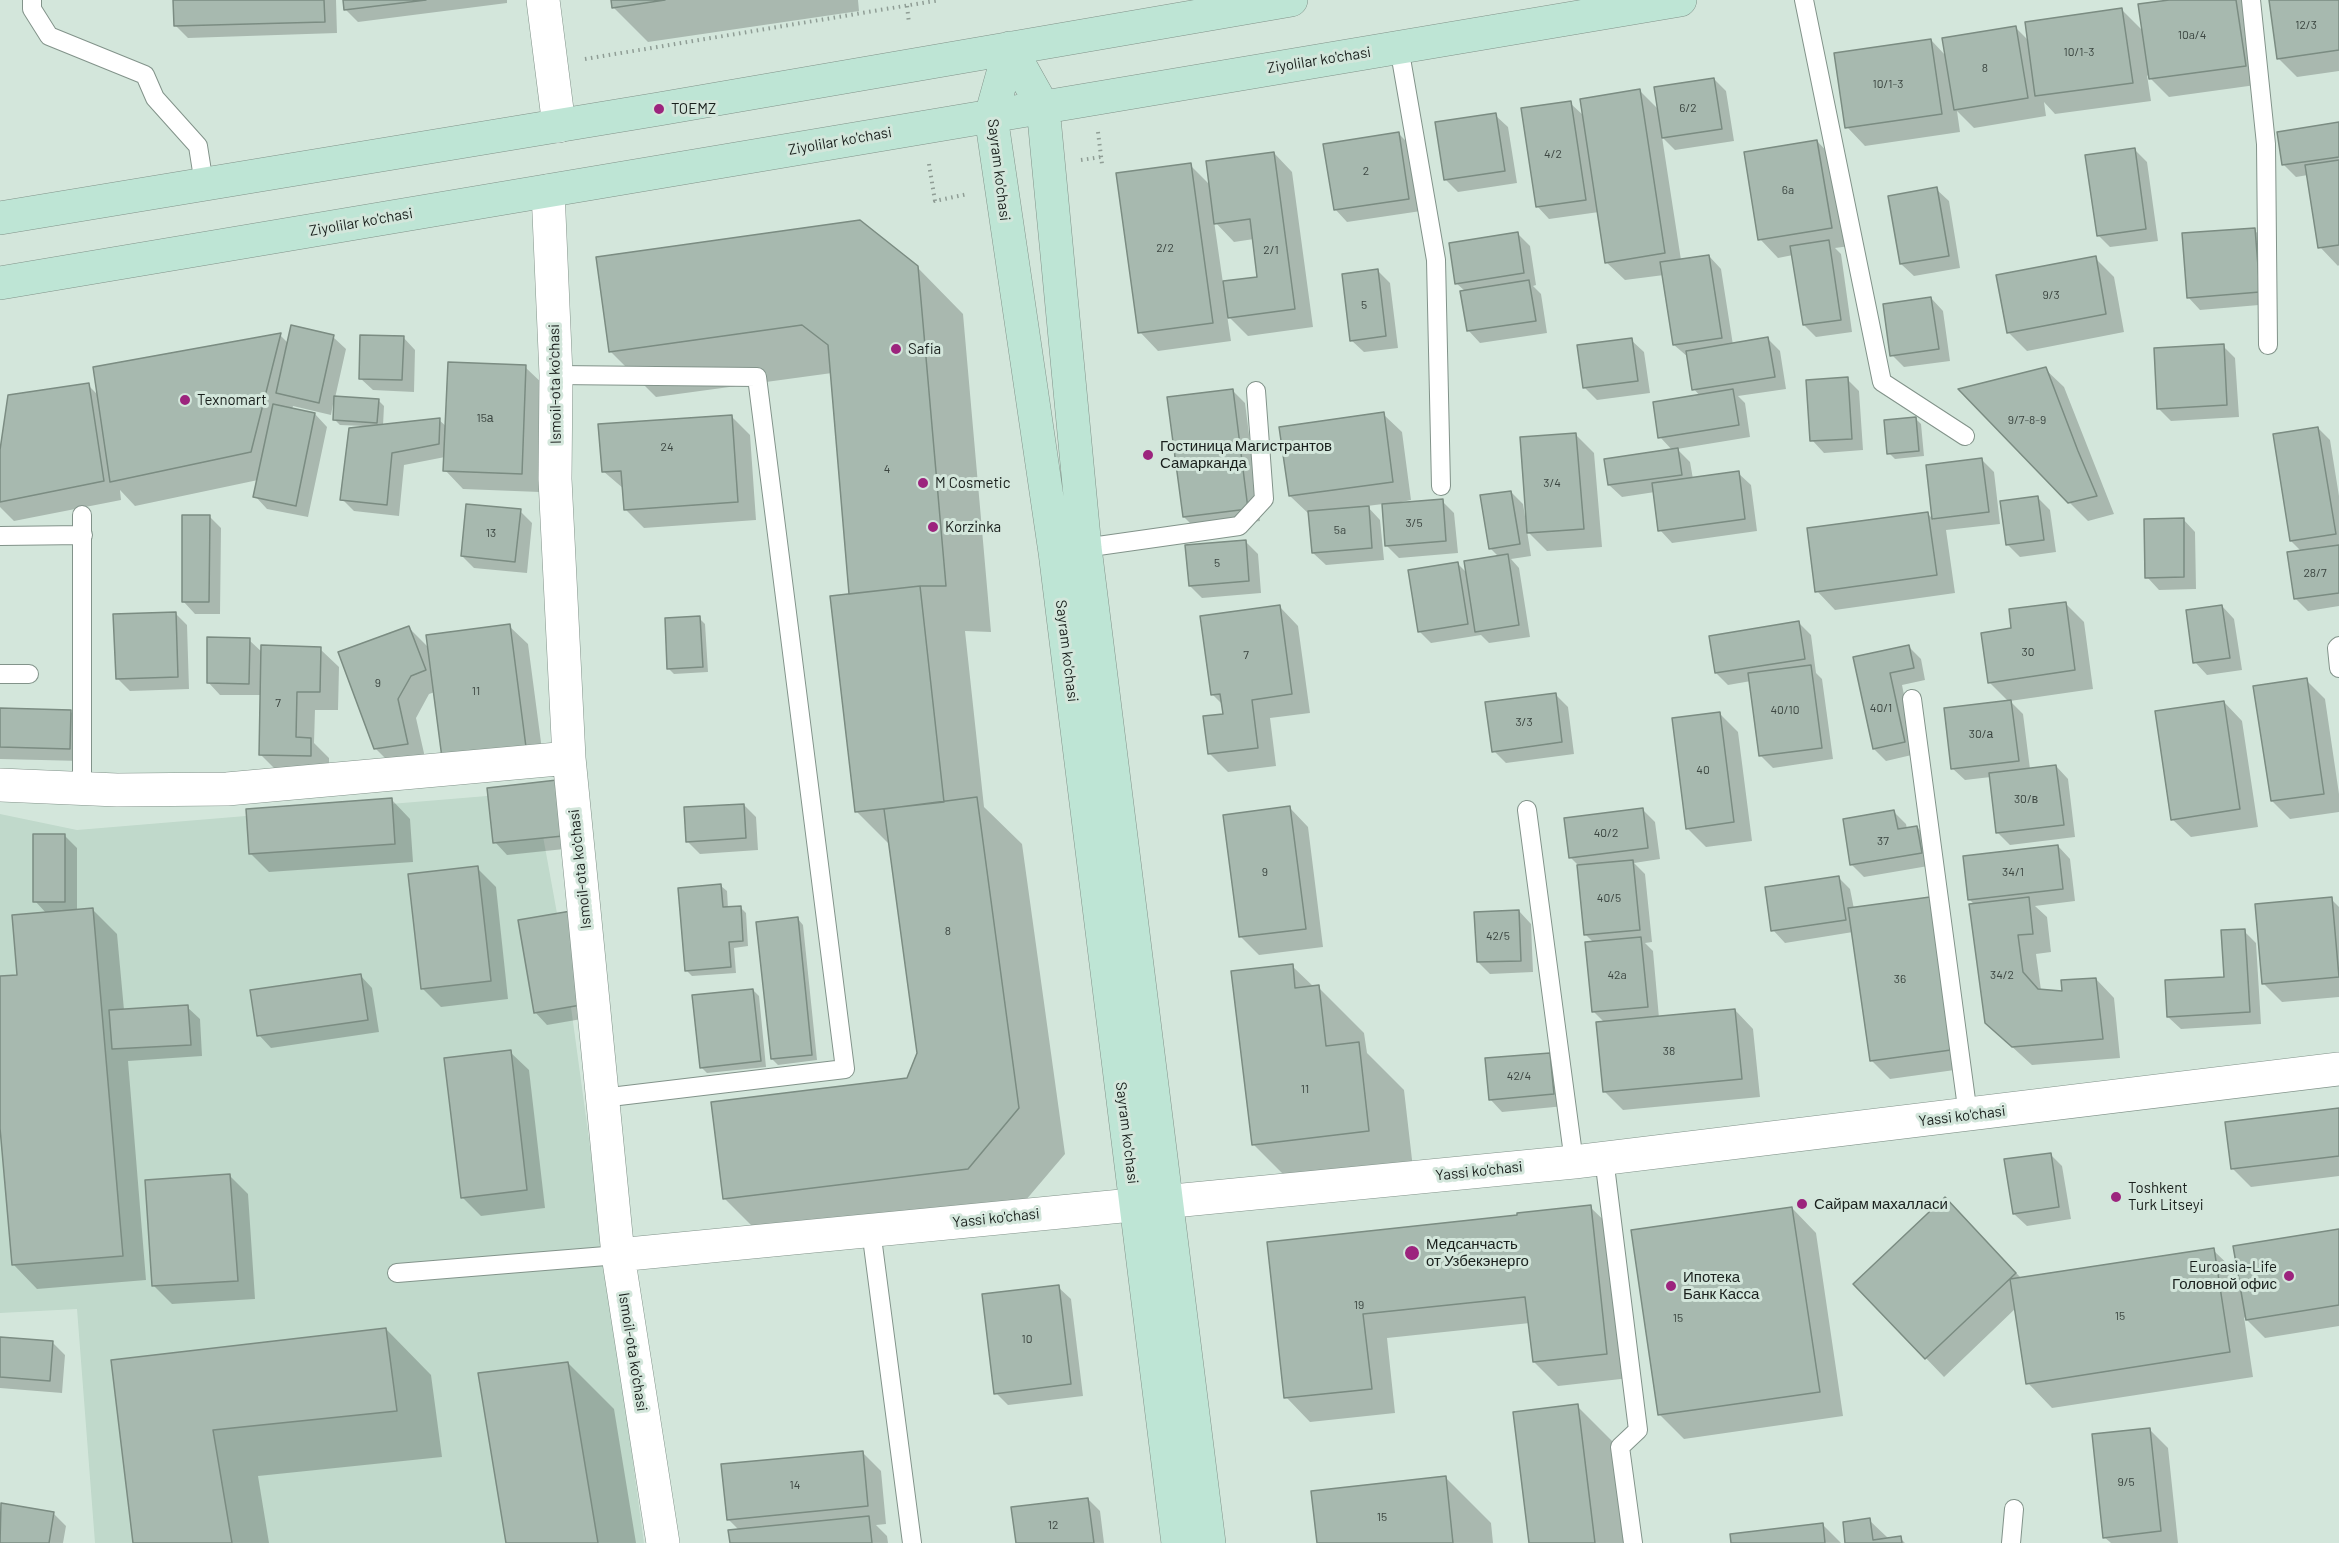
<!DOCTYPE html>
<meta charset="utf-8">
<style>
body{margin:0}
canvas{display:block;background:#d3e6db}
</style>
<canvas width="2339" height="1543"></canvas>
<script>
const ctx = document.querySelector('canvas').getContext('2d');
ctx.lineJoin = 'round';
function paint(path, color) { ctx.fillStyle = color; ctx.fill(path, 'evenodd'); }
function stroke(path, color, width, dash) { ctx.strokeStyle = color; ctx.lineWidth = width; ctx.lineCap = dash ? 'butt' : 'round'; ctx.setLineDash(dash || []); ctx.stroke(path); }
function label(font, color, halo, rows, align = 'center') {
  ctx.font = font + ' Barlow,sans-serif'; ctx.lineWidth = 6; ctx.setLineDash([]); ctx.textBaseline = 'middle'; ctx.strokeStyle = halo; ctx.fillStyle = color; for (const [text, x, y, turn = 0] of rows) {
    ctx.save(); ctx.translate(x, y); ctx.rotate((+turn || 0) * Math.PI / 180); ctx.textAlign = isNaN(turn) ? turn : align; if (halo) ctx.strokeText(text, 0, 0); ctx.fillText(text, 0, 0); ctx.restore();
  }
}
const built = new Path2D(`
 M535,792L562,941L644,1543H95L77,1309L0,1313V814L77,830Z`);
const shadow = new Path2D(`
 M174,0H336L337,33L188,38L175,25Z
 M344,0H507V3L358,22L345,9Z
 M612,0H858L859,11L648,42L613,7Z
 M2180,0H2242L2253,11L2263,84L2169,97L2147,75L2151,101L2055,114L2044,102L2046,116L1974,128L1957,111L1960,132L1865,146L1847,127L1931,40L1946,56L2016,28L2029,41L2121,9L2143,31Z
 M2270,0H2339V71L2297,77L2278,58Z
 M1714,79L1726,91L1734,141L1675,150L1662,137L1681,260L1709,256L1721,269L1733,345L1768,339L1780,351L1786,389L1738,396L1745,403L1750,437L1677,449L1690,462L1693,479L1738,473L1751,485L1757,531L1672,543L1660,530L1655,492L1622,497L1609,485L1673,451L1660,437L1700,396L1694,389L1688,357L1674,345L1664,275L1625,280L1606,262L1599,212L1549,219L1537,206L1570,103L1584,116L1640,91L1659,110Z
 M1495,115L1508,127L1517,183L1458,192L1446,180Z
 M2339,124V265L2338,266L2320,247L2308,175L2296,177L2284,165Z
 M1399,134L1411,146L1421,211L1347,222L1335,209Z
 M1817,141L1835,160L1850,246L1835,248L1841,254L1852,332L1816,337L1804,325L1793,255L1778,258L1760,239Z
 M2135,150L2147,162L2158,241L2110,247L2098,235Z
 M1274,153L1292,172L1313,327L1248,336L1227,315L1231,341L1158,351L1140,332L1190,165L1211,186ZM1214,221L1234,242L1254,239L1259,278L1223,283Z
 M1936,189L1949,201L1960,268L1914,276L1901,264Z
 M2254,230L2267,242L2271,304L2200,310L2188,297Z
 M1517,233L1530,246L1536,285L1533,286L1541,294L1547,333L1480,343L1468,330L1465,291L1456,283Z
 M2095,258L2114,277L2124,332L2027,351L2008,332Z
 M917,267L963,314L991,632L965,631L984,807L1022,844L1065,1154L1014,1214L771,1245L725,1199L908,1079L919,1053L891,846L856,811L851,595L832,373L656,397L610,351Z
 M1378,271L1390,283L1398,348L1364,352L1351,340Z
 M1931,298L1943,311L1950,361L1904,367L1892,355Z
 M280,335L289,344L333,337L346,349L335,398L378,400L384,406L383,426L439,420L447,427L525,367L544,385L540,492L463,489L445,470V457L404,465L399,516L354,511L342,499L363,426L340,425L334,419L335,405L333,404L331,415L293,406L292,409L315,414L327,427L308,517L267,509L255,496L258,480L135,506L120,490L121,500L14,521L0,507V460L88,385L98,395Z
 M403,337L415,350L414,392L373,390L360,378Z
 M1631,340L1644,352L1650,393L1597,400L1585,388Z
 M2223,346L2235,358L2239,417L2171,421L2159,409Z
 M2045,369L2064,387L2114,514L2088,521L2069,502Z
 M1847,379L1859,391L1863,450L1824,453L1812,440Z
 M1232,390L1245,403L1260,521L1196,529L1184,517Z
 M1383,414L1402,432L1411,500L1401,502V504L1442,501L1454,513L1458,553L1399,558L1387,546L1383,504L1367,506L1380,520L1384,560L1326,565L1313,553L1310,515L1290,496Z
 M731,416L750,435L756,520L644,528L625,509L624,489L603,471Z
 M1915,418L1921,424L1924,456L1895,459L1889,453Z
 M2318,428L2330,440L2339,496V606L2308,611L2295,598L2302,552L2291,541Z
 M1575,434L1594,453L1602,547L1547,551L1527,531L1531,556L1511,559L1519,568L1530,637L1489,643L1481,635L1431,643L1419,631L1458,564L1468,574L1499,557L1490,548L1511,492L1523,504L1525,516H1528Z
 M1982,460L1994,472L2000,524L1946,530L1955,593L1835,610L1817,591L1927,513L1934,520L1927,466Z
 M2037,497L2050,510L2056,552L2020,557L2008,545Z
 M520,511L532,523L527,573L474,568L462,556Z
 M209,516L221,528L220,614H195L183,601Z
 M2183,519L2195,532L2196,589L2159,590L2147,577Z
 M1245,541L1258,554L1261,593L1202,598L1190,586Z
 M2065,603L2084,622L2093,689L2010,701L2023,714L2030,769L2056,766L2068,779L2075,837L2010,845L1998,833L1991,777L1965,780L1952,768L2009,702L1989,682L2013,629Z
 M2222,606L2234,619L2242,670L2207,675L2195,662Z
 M1280,607L1298,626L1310,713L1270,718L1276,766L1228,772L1210,754L1224,715L1223,705L1212,694Z
 M175,613L187,625L189,689L130,691L117,678Z
 M699,618L705,624L708,672L674,674L669,669Z
 M1799,623L1811,635L1816,673L1822,679L1833,759L1773,768L1760,755L1751,681L1728,685L1716,673Z
 M509,626L528,644L544,765L435,692L429,694L416,718L426,762L394,767L375,748L409,628L429,648Z
 M249,640L263,653L320,649L339,667L338,710H315L314,743L329,758V774L279,773L260,754L262,695H220L208,682Z
 M1908,646L1921,659L1925,680L1902,685L1916,754L1886,761L1874,749L1855,658Z
 M2306,680L2325,699L2339,794V812L2290,819L2272,801Z
 M1555,694L1568,707L1574,754L1506,763L1494,751Z
 M2224,702L2242,721L2258,827L2191,837L2172,819Z
 M0,709L70,711L83,724L82,761L0,759Z
 M1720,714L1738,732L1752,841L1706,847L1687,828Z
 M556,782L574,848L507,855L495,842Z
 M392,800L410,819L413,862L269,872L251,854Z
 M744,805L756,817L758,850L700,854L688,842Z
 M1290,808L1308,827L1323,947L1259,955L1240,936Z
 M1643,810L1655,822L1660,859L1634,863L1645,874L1652,942L1645,943L1653,951L1659,1018L1735,1010L1753,1029L1760,1097L1623,1110L1604,1091L1605,1023L1593,1011L1594,943L1586,935L1579,866L1570,857Z
 M1894,812L1906,824L1907,829L1917,827L1929,840L1934,865L1864,877L1852,865Z
 M64,835L77,848V911L93,910L117,934L124,1010L187,1007L200,1019L202,1056L128,1061L146,1280L37,1289L13,1264L0,1110V978L19,976L47,914L35,901Z
 M2058,846L2070,859L2075,901L2035,906L2047,917L2051,952L2036,954L2041,990L2063,993L2096,979L2114,998L2120,1058L2032,1065L1986,1023L1975,905L1969,899Z
 M477,868L496,887L508,999L441,1007L422,988Z
 M1838,877L1850,889L1854,909L1969,1068L1890,1079L1871,1060L1853,932L1785,943L1773,930Z
 M721,886L727,891L728,908L740,907L746,913L748,946L734,948L736,973L692,976L686,970Z
 M2331,899L2339,907V997L2282,1002L2263,983Z
 M1519,911L1531,924L1533,972L1490,974L1478,962Z
 M798,919L803,925L817,1060L778,1065L772,1059Z
 M583,925L599,1016L547,1025L535,1012Z
 M2244,931L2256,943L2261,1024L2181,1029L2168,1017L2226,978Z
 M1292,966L1314,987H1318L1364,1033L1367,1053L1404,1090L1414,1177L1299,1190L1253,1144Z
 M360,975L372,988L379,1032L271,1048L259,1035Z
 M753,990L759,996L766,1067L707,1073L701,1067Z
 M510,1052L529,1070L545,1208L481,1216L463,1198Z
 M1549,1054L1562,1066L1565,1106L1502,1112L1490,1099Z
 M2339,1110V1176L2251,1187L2232,1168Z
 M2050,1154L2062,1166L2071,1219L2027,1226L2014,1214Z
 M230,1176L248,1194L255,1299L172,1304L154,1286Z
 M1590,1207L1615,1231L1630,1378L1558,1386L1534,1362L1530,1323L1387,1338L1395,1413L1310,1422L1286,1397L1269,1244Z
 M1792,1208L1816,1233L1843,1416L1684,1439L1660,1415Z
 M1963,1218L2022,1279L2213,1250L2240,1276L2339,1230V1326L2265,1338L2244,1317L2253,1377L2052,1408L2028,1383L2016,1308L1944,1377L1855,1284Z
 M1058,1287L1071,1299L1083,1396L1008,1405L996,1393Z
 M386,1329L431,1375L442,1457L258,1476L269,1543H135L113,1361Z
 M0,1338L53,1343L65,1355L62,1393L0,1388Z
 M568,1363L614,1409L636,1543H507Z
 M1577,1406L1612,1441L1624,1543H1531Z
 M2149,1429L2168,1448L2178,1543H2111L2104,1537Z
 M862,1452L881,1471L886,1524L876,1525L887,1536L888,1543H731L739,1530L728,1519Z
 M1445,1477L1491,1523L1493,1543H1319Z
 M1088,1499L1100,1511L1104,1543H1017Z
 M2,1504L53,1513L66,1526L63,1543H0Z
 M1869,1520L1888,1538H1900L1905,1543H1847Z
 M1822,1524L1841,1543H1733Z`);
const building = new Path2D(`
 M173,0H324L325,22L174,26Z
 M343,0H426L344,10Z
 M611,0H665L612,8Z
 M2169,0H2236L2246,66L2149,79L2138,4Z
 M2269,0H2339V50L2277,59Z
 M2122,8L2133,83L2035,96L2025,22Z
 M2016,26L2028,98L1954,110L1942,38Z
 M1931,39L1942,114L1845,128L1834,53Z
 M1714,78L1722,129L1662,138L1654,87Z
 M1640,89L1665,253L1605,263L1580,99Z
 M1571,101L1586,200L1536,207L1521,108Z
 M1496,113L1505,171L1444,180L1435,122Z
 M2339,122V157L2282,165L2277,132Z
 M1399,132L1409,199L1334,210L1323,144Z
 M1817,140L1832,228L1758,240L1744,152Z
 M2135,148L2146,229L2097,236L2085,155Z
 M1274,152L1295,309L1228,318L1223,281L1257,277L1250,219L1214,224L1206,161Z
 M2339,160V245L2318,248L2305,165Z
 M1191,163L1213,323L1138,333L1116,173Z
 M1937,187L1949,256L1900,264L1888,196Z
 M860,220L918,266L946,586H920L849,594L828,345L802,325L609,352L596,257Z
 M2255,228L2260,292L2187,298L2182,233Z
 M1518,232L1524,273L1455,284L1449,243Z
 M1829,240L1841,320L1803,325L1790,246Z
 M1709,255L1722,338L1673,345L1660,262Z
 M2096,256L2106,314L2007,333L1996,275Z
 M1378,269L1386,336L1350,341L1342,274Z
 M1529,280L1536,321L1467,331L1460,291Z
 M1931,297L1939,349L1890,356L1883,304Z
 M291,325L334,335L319,403L276,393Z
 M281,333L251,452L110,482L93,367Z
 M360,335L404,336L402,380L359,379Z
 M1768,337L1775,377L1692,390L1686,351Z
 M1632,338L1638,381L1583,388L1577,345Z
 M2224,344L2227,405L2157,409L2154,348Z
 M448,362L526,365L522,474L443,471Z
 M2046,367L2078,451L2097,496L2068,503L1958,389Z
 M1848,377L1852,439L1810,441L1806,380Z
 M89,383L104,481L0,502V450L8,395Z
 M1233,389L1248,509L1183,517L1167,397Z
 M1733,389L1739,425L1658,438L1653,402Z
 M334,396L379,399L377,423L333,420Z
 M273,404L315,413L296,506L253,497Z
 M1384,412L1393,482L1289,496L1279,427Z
 M732,415L738,502L624,510L621,471L602,472L598,424Z
 M1916,417L1919,451L1887,454L1884,420Z
 M440,418L439,444L392,453L387,505L340,500L349,428Z
 M2318,427L2336,534L2290,541L2273,434Z
 M1576,433L1584,529L1527,533L1520,437Z
 M1678,448L1682,475L1608,485L1604,459Z
 M1982,458L1989,512L1932,519L1926,465Z
 M1739,471L1745,519L1658,531L1652,483Z
 M1511,491L1520,544L1489,549L1480,495Z
 M2038,496L2044,540L2006,545L2000,501Z
 M1443,499L1446,541L1385,546L1382,504Z
 M466,504L521,509L515,562L461,556Z
 M1369,506L1372,548L1312,553L1308,511Z
 M1928,512L1937,575L1815,592L1807,528Z
 M182,515H210L209,602H182Z
 M2184,518V577L2145,578L2144,519Z
 M1246,540L1249,581L1189,586L1185,545Z
 M2339,545V593L2294,599L2287,552Z
 M1508,554L1519,625L1475,632L1464,561Z
 M1458,562L1468,624L1418,632L1408,570Z
 M920,586L944,802L855,812L830,596Z
 M2066,602L2075,670L1988,683L1981,633L2011,628L2009,609Z
 M1280,605L1292,694L1252,700L1258,748L1208,754L1203,716L1223,714L1220,694L1211,695L1200,616Z
 M2222,605L2230,658L2193,663L2186,610Z
 M176,612L178,677L116,679L113,614Z
 M700,616L703,667L667,669L665,618Z
 M1799,621L1805,659L1715,673L1709,636Z
 M510,624L526,747L442,758L426,635Z
 M409,626L426,670L411,676L398,699L408,744L374,749L338,652Z
 M207,637L250,638L249,684L207,683Z
 M261,645L321,647L320,692H297L296,737L311,738V756L259,755Z
 M1909,645L1914,668L1890,673L1905,742L1873,749L1853,657Z
 M1811,665L1822,748L1759,756L1748,673Z
 M2307,678L2324,794L2271,801L2253,686Z
 M1556,693L1562,742L1492,752L1485,702Z
 M2011,700L2019,761L1951,769L1944,708Z
 M2224,701L2240,809L2171,820L2155,711Z
 M0,708L71,710L70,749L0,747Z
 M1720,712L1734,822L1686,829L1672,718Z
 M2056,765L2064,825L1996,833L1989,773Z
 M557,780L563,836L493,843L487,788Z
 M977,797L1019,1108L968,1169L723,1199L711,1102L907,1078L917,1053L884,809Z
 M392,798L395,844L249,854L246,809Z
 M744,804L746,838L686,842L684,807Z
 M1290,806L1306,929L1239,937L1223,815Z
 M1643,808L1648,848L1569,858L1564,818Z
 M1894,810L1898,829L1917,826L1922,853L1850,865L1843,819Z
 M33,834H65V902H33Z
 M2058,845L2063,889L1968,900L1963,856Z
 M1633,860L1640,930L1584,935L1577,865Z
 M478,866L491,981L421,989L408,874Z
 M1839,876L1846,920L1771,931L1765,887Z
 M721,884L723,907L741,906L743,941L729,942L731,967L685,971L678,888Z
 M1930,897L1951,1050L1870,1061L1848,908Z
 M2029,897L2033,934L2018,935L2023,972L2038,989L2062,991L2061,980L2096,978L2103,1039L2012,1047L1985,1023L1969,904Z
 M2332,897L2339,977L2262,984L2255,904Z
 M93,908L123,1256L12,1265L0,1128V976L17,975L12,915Z
 M1519,910L1521,961L1477,962L1474,912Z
 M571,911L587,1004L534,1013L518,920Z
 M798,917L812,1055L771,1059L756,922Z
 M2245,929L2250,1012L2167,1017L2165,980L2224,977L2221,930Z
 M1641,937L1648,1007L1592,1012L1585,942Z
 M1293,964L1295,988L1319,985L1326,1046L1359,1042L1369,1131L1252,1145L1231,971Z
 M361,974L368,1020L257,1036L250,990Z
 M753,989L761,1061L700,1068L692,995Z
 M188,1005L191,1045L112,1049L109,1010Z
 M1735,1009L1742,1079L1603,1092L1596,1022Z
 M511,1050L527,1190L461,1198L444,1058Z
 M1550,1053L1554,1094L1489,1100L1485,1058Z
 M2339,1108V1156L2231,1169L2225,1122Z
 M2051,1153L2059,1207L2013,1214L2004,1159Z
 M230,1174L238,1281L152,1286L145,1180Z
 M1945,1197L2016,1273L1925,1359L1853,1284Z
 M1591,1205L1607,1354L1533,1362L1525,1297L1363,1314L1372,1389L1284,1398L1267,1242L1517,1215V1213Z
 M1792,1207L1820,1392L1658,1415L1631,1230Z
 M2339,1229V1305L2246,1320L2233,1246Z
 M2214,1248L2230,1352L2026,1384L2010,1279Z
 M1059,1285L1071,1384L994,1394L982,1294Z
 M386,1328L397,1411L213,1430L232,1543H133L111,1360Z
 M0,1337L53,1341L50,1381L0,1377Z
 M568,1362L598,1543H506L478,1373Z
 M1578,1404L1595,1543H1529L1513,1412Z
 M2150,1428L2161,1531L2103,1538L2092,1434Z
 M863,1451L868,1506L727,1520L721,1464Z
 M1446,1476L1453,1543H1317L1311,1491Z
 M1088,1498L1094,1543H1016L1011,1507Z
 M1,1503L54,1512L49,1543H0Z
 M869,1516L872,1543H730L728,1530Z
 M1870,1518L1873,1540L1901,1536L1902,1543H1845L1843,1522Z
 M1823,1523L1825,1543H1731L1730,1534Z`);
const path = new Path2D(`
 M907,6L909,23
 M585,59L940,0
 M1098,132L1102,164
 M1081,160L1101,157
 M929,164L935,201L968,194`);
const lane = new Path2D(`
 M32,0V9L49,36L145,75L155,98L198,146L204,184
 M1804,0L1882,382L1965,436
 M2251,0L2266,144L2268,345
 M1399,47L1436,260L1441,486
 M556,375L757,377L845,1069L602,1098
 M0,536L83,535
 M1077,549L1239,526L1264,499L1256,391
 M2339,646L2337,648L2339,668
 M0,674H29
 M1912,699L1968,1115
 M82,789V515
 M1527,810L1574,1162
 M1604,1158L1638,1430L1620,1447L1633,1543
 M871,1230L912,1543
 M397,1273L618,1255
 M2011,1543L2014,1509`);
const street = new Path2D(`
 M543,0L559,126
 M548,191L556,375L555,479L569,758L618,1255L663,1543
 M0,785L117,790L227,789L569,758
 M618,1255L1574,1162L2339,1069`);
const secondary = new Path2D(`
 M1010,48L1043,107L1085,548L1209,1543
 M1010,48L991,116L1055,552L1178,1543
 M0,218L659,109L1291,0
 M0,283L1680,0`);
const markers = [
 [659,109,6,"#9c247d"],
 [896,349,6,"#9c247d"],
 [185,400,6,"#9c247d"],
 [1148,455,6,"#9c247d"],
 [923,483,6,"#9c247d"],
 [933,527,6,"#9c247d"],
 [2116,1197,6,"#9c247d"],
 [1802,1204,6,"#9c247d"],
 [1412,1253,8,"#9c247d"],
 [2289,1276,6,"#9c247d"],
 [1671,1286,6,"#9c247d"]
];
const numberNames = [
 ["12/3",2306,25],
 ["10a/4",2192,35],
 ["10/1-3",2079,52],
 ["8",1985,68],
 ["10/1-3",1888,84],
 ["6/2",1688,108],
 ["4/2",1553,154],
 ["2",1366,171],
 ["6a",1788,190],
 ["2/2",1165,248],
 ["2/1",1271,250],
 ["9/3",2051,295],
 ["5",1364,305],
 ["15а",485,418],
 ["9/7-8-9",2027,420],
 ["24",667,447],
 ["4",887,469],
 ["3/4",1552,483],
 ["3/5",1414,523],
 ["5a",1340,530],
 ["13",491,533],
 ["5",1217,563],
 ["28/7",2315,573],
 ["30",2028,652],
 ["7",1246,655],
 ["9",378,683],
 ["11",476,691],
 ["7",278,703],
 ["40/1",1881,708],
 ["40/10",1785,710],
 ["3/3",1524,722],
 ["30/а",1981,734],
 ["40",1703,770],
 ["30/в",2026,799],
 ["40/2",1606,833],
 ["37",1883,841],
 ["9",1265,872],
 ["34/1",2013,872],
 ["40/5",1609,898],
 ["8",948,931],
 ["42/5",1498,936],
 ["42a",1617,975],
 ["34/2",2002,975],
 ["36",1900,979],
 ["38",1669,1051],
 ["42/4",1519,1076],
 ["11",1305,1089],
 ["19",1359,1305],
 ["15",2120,1316],
 ["15",1678,1318],
 ["10",1027,1339],
 ["9/5",2126,1482],
 ["14",795,1485],
 ["15",1382,1517],
 ["12",1053,1525]
];
const streetNames = [
 ["Ziyolilar ko'chasi",1319,60,-9],
 ["Ziyolilar ko'chasi",840,141,-10],
 ["Sayram ko'chasi",999,170,83],
 ["Ziyolilar ko'chasi",361,222,-10],
 ["Ismoil-ota ko'chasi",555,384,-91],
 ["Sayram ko'chasi",1067,651,83],
 ["Ismoil-ota ko'chasi",580,869,-96],
 ["Yassi ko'chasi",1962,1116,-7],
 ["Sayram ko'chasi",1127,1133,83],
 ["Yassi ko'chasi",1479,1171,-6],
 ["Yassi ko'chasi",996,1218,-6],
 ["Ismoil-ota ko'chasi",633,1352,81]
];
const poiNames = [
 ["TOEMZ",671,109],
 ["Safia",908,349],
 ["Texnomart",197,400],
 ["Гостиница Магистрантов",1160,446],
 ["Самарканда",1160,463],
 ["M Cosmetic",935,483],
 ["Korzinka",945,527],
 ["Toshkent",2128,1188],
 ["Turk Litseyi",2128,1205],
 ["Сайрам махалласи",1814,1204],
 ["Медсанчасть",1426,1244],
 ["от Узбекэнерго",1426,1261],
 ["Euroasia-Life",2277,1267,"right"],
 ["Головной офис",2277,1284,"right"],
 ["Ипотека",1683,1277],
 ["Банк Касса",1683,1294]
];
paint(built, '#c0d9cb');
paint(shadow, '#0003');
paint(building, '#a7b9af');
stroke(building, '#7b8c82', 1.5);
stroke(lane, '#82938a', 20);
stroke(street, '#82938a', 34);
stroke(secondary, '#82938a', 34);
stroke(path, '#8f9d95', 4, [1.5, 4.5]);
stroke(lane, '#fff', 18);
stroke(street, '#fff', 33);
stroke(secondary, '#bee5d5', 33);
for (const [x, y, r, color] of markers) { const dot = new Path2D(); dot.arc(x, y, r, 0, 2 * Math.PI); ctx.fillStyle = color; ctx.fill(dot); stroke(dot, '#d3e6db', 2); }
label('12px', '#3c4641', null, numberNames);
label('15px', '#191f1c', '#d3e6db', streetNames);
label('15px', '#191f1c', '#d3e6db', poiNames, 'left');
</script>
